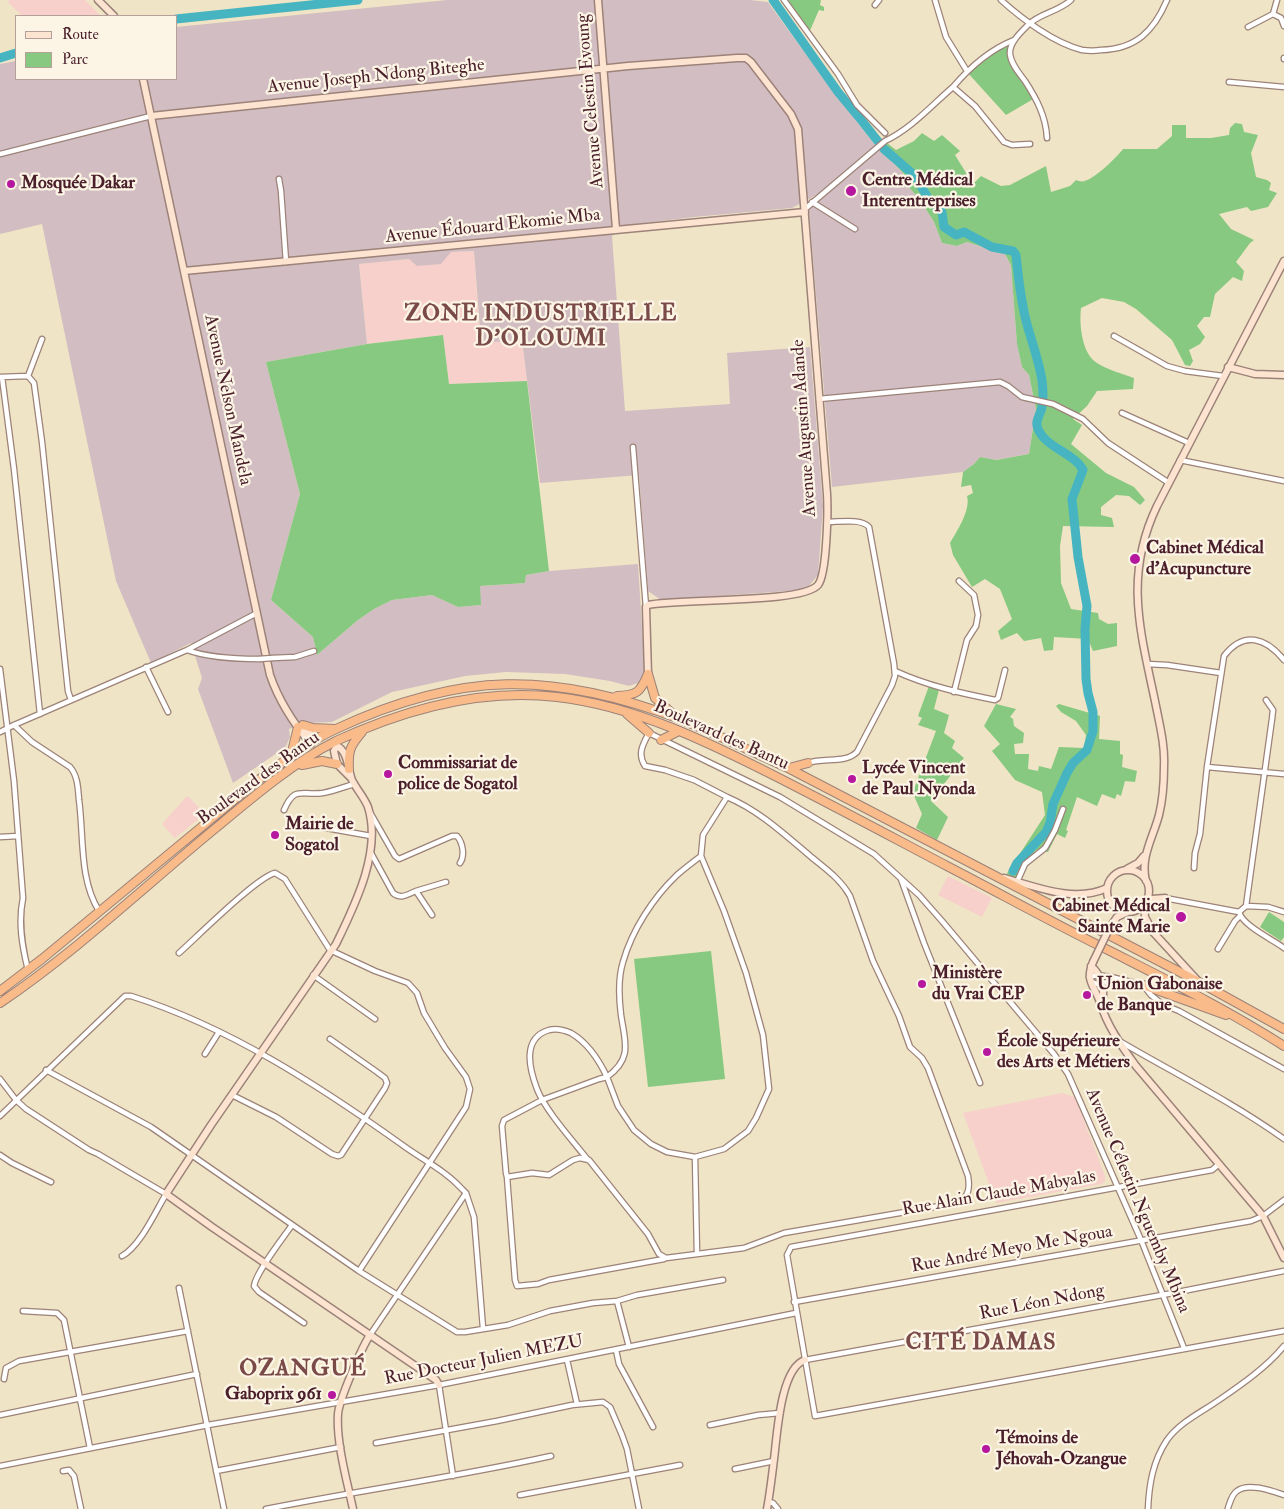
<!DOCTYPE html>
<meta charset="utf-8">
<style>
body{margin:0}
#map{position:relative;width:1284px;height:1509px;overflow:hidden;background:#efe4c5;font-family:"IM FELL Double Pica",serif}
canvas{display:block}
.legend{position:absolute;left:15px;top:15px;width:162px;height:65px;box-sizing:border-box;background:#fcf5e5;border:1px solid #b59f9b;margin:0;padding:6px 9px;list-style:none;font-size:15px;color:#4a1f2b}
.legend li{display:flex;align-items:center;gap:10px;height:25px}
.legend b{width:25px;border:1px solid #b59f9b}
</style>
<div id="map">
<canvas width="1284" height="1509"></canvas>
<ul class="legend">
<li><b style="height:6px;background:#fde4d1"></b>Route</li>
<li><b style="height:14px;background:#87c981"></b>Parc</li>
</ul>
</div>
<script>
const ctx = document.querySelector('canvas').getContext('2d');
ctx.lineJoin = 'round';
function paint(path, color) { ctx.fillStyle = color; ctx.fill(path, 'evenodd'); }
function stroke(path, color, width, dash) { ctx.strokeStyle = color; ctx.lineWidth = width; ctx.lineCap = dash ? 'butt' : 'round'; ctx.setLineDash(dash || []); ctx.stroke(path); }
function label(font, color, halo, rows, align = 'center') {
  ctx.font = font + ' "IM FELL Double Pica",serif'; ctx.lineWidth = 4.5; ctx.setLineDash([]); ctx.textBaseline = 'middle'; ctx.strokeStyle = halo; ctx.fillStyle = color; for (const [text, x, y, turn = 0] of rows) {
    ctx.save(); ctx.translate(x, y); ctx.rotate((+turn || 0) * Math.PI / 180); ctx.textAlign = isNaN(turn) ? turn : align; if (halo) ctx.strokeText(text, 0, 0); ctx.fillText(text, 0, 0); ctx.restore();
  }
}
const built = new Path2D(`
 M9,0H85L101,16H22L8,2Z
 M474,251L480,342L522,340L527,381L449,384L443,335L367,344L359,264L409,259L450,252Z
 M186,797H189L205,814L175,838L162,824Z
 M948,876L992,898L982,917L938,895Z
 M1062,1093L1075,1097L1105,1176V1181L1102,1184L996,1203L963,1113Z`);
const industrial = new Path2D(`
 M447,0H750L768,2L821,75L875,145L818,194L792,208L694,217L628,225L612,236L625,411L730,404L727,353L810,347L823,506L818,575L808,587L803,590L661,600L648,591L639,475L540,483L522,340L481,343L474,251L451,252L441,264L417,266L409,259L359,264L367,344L266,362L300,494L271,600L313,637L317,655L358,620L374,609L392,600L432,595L458,607L480,605V586L525,583L526,575L549,571L638,564L645,674L641,682L629,686L610,681L565,674L506,672L465,676L392,692L332,722L305,723L289,729L290,737L286,746L280,751L233,783L198,689L202,678L191,643L151,663L116,581L42,224L0,234V64L16,61V79H176V27Z
 M880,149L904,174L907,185L920,200L934,222L942,243L957,246L967,242L1005,254L1011,265L1017,343L1022,367L1029,375L1036,409L1029,454L995,460L980,457L974,464L963,472L832,487L809,211L817,201Z`);
const green = new Path2D(`
 M784,0H821L820,5L824,7V11L819,10L808,35Z
 M1014,40L1009,52L1013,63L1035,98L1006,115L967,72L980,60Z
 M1235,123L1242,124L1244,132L1258,135L1251,153L1256,177L1267,180L1271,183L1269,190L1277,193L1268,207L1251,211L1247,207L1219,214L1231,229L1254,240L1250,243L1236,262L1244,271L1242,281L1233,277L1215,294L1210,317H1204L1197,326L1205,337L1200,344L1189,350L1193,361L1190,366L1185,365L1172,340L1136,309L1124,302L1102,298L1081,308C1079,325 1082,354 1097,363C1108,370 1123,374 1134,378L1133,389L1097,391L1087,406L1073,419L1082,425L1071,444L1106,473L1134,487L1145,500L1140,505L1129,496L1116,495L1101,507V515L1112,518L1114,527L1063,526L1060,546L1061,583L1071,609L1098,613L1099,619L1108,624L1117,623V646L1093,651L1088,639L1054,637L1053,650L1044,651L1041,638L1024,641L1017,633L1001,640L998,631L1012,619L1000,589L985,579L972,587L953,555L950,543C957,531 971,510 967,496L973,493L971,485L961,487L963,472L974,464L980,457L996,460L1029,454L1036,409L1029,375L1022,367L1017,344L1011,265L1005,254L967,242L957,246L942,243L934,222L920,200L907,185L904,174L880,149L887,143L896,150L914,141L922,133L934,141L942,135L960,151L955,155L973,184L981,176L1001,186L1010,185L1046,166L1051,192L1070,186L1076,180C1077,181 1084,182 1084,181C1095,179 1117,157 1123,149H1157L1172,136V125H1186V138H1211L1229,135L1230,128Z
 M443,335L449,384L527,381L549,571L526,575L525,583L480,586L481,605L458,607L432,595L392,600L374,609L358,620L317,655L313,637L271,600L300,494L266,362L367,344Z
 M929,686L939,690L934,709L949,715L944,733L955,741L952,748L964,758L931,801L948,817L937,840L916,828L922,814L915,798L914,789L936,731L918,725L922,718L918,716Z
 M996,704L1016,709L1010,717L1013,719L1014,726L1024,733L1023,743L1014,744L1015,754H1029L1028,769L1038,771L1039,766L1051,769L1059,747L1084,748L1086,735L1076,721L1061,712L1056,706L1059,704L1100,716L1099,739L1120,741V754L1123,755L1122,767L1137,771L1135,782L1125,781L1121,796L1117,794L1115,799L1102,794L1097,806L1077,797L1066,830L1068,831L1065,838L1057,834L1048,852L1036,850L1019,879L1006,875L1045,815L1042,792L1015,780L992,751L1000,744L984,726Z
 M1269,912L1284,922V937L1281,941L1260,927Z
 M711,951L725,1079L648,1087L634,959Z`);
const river = new Path2D(`
 M773,0L838,92L862,121L884,149L914,175L930,201L942,212L944,227L956,235L964,232L992,247L1013,251L1016,255C1018,275 1022,308 1028,328C1033,345 1039,362 1042,380C1043,389 1044,398 1042,407C1041,414 1034,421 1038,429C1046,448 1073,452 1083,470L1072,499L1078,557L1087,606L1085,629L1086,679L1088,693L1093,712V731L1087,750L1073,763L1067,773L1053,804L1050,823L1046,832L1017,863L1013,871
 M176,19L358,0
 M0,58L16,53`);
const street = new Path2D(`
 M784,0L838,74L857,105L885,133
 M935,0L946,37L967,71
 M1001,0C1022,19 1054,43 1082,50C1089,51 1095,51 1101,50C1136,49 1154,31 1167,0
 M875,5L879,0
 M1273,14L1281,18L1284,26
 M1248,27L1273,14L1277,0
 M1284,59V58
 M1229,82L1284,87
 M953,87C970,67 989,50 1014,40
 M1047,138C1046,116 1036,98 1025,81C1019,73 1011,64 1010,54C1009,43 1021,32 1028,25C1040,13 1058,12 1071,0
 M0,154L151,116
 M279,179L281,191L286,262
 M812,202L855,229
 M805,209L885,141C911,129 932,105 953,87L975,106L1004,142L1012,145L1030,144
 M1114,336L1167,366L1185,371L1223,376
 M28,376L42,339
 M0,377L28,376L34,383L42,442L68,691L71,700
 M2,377L14,469L40,714
 M819,399L1000,382L1008,386L1022,397L1053,404L1083,419L1108,443L1169,483
 M1122,413L1189,443
 M633,447L646,607
 M1180,460L1284,481
 M187,650C209,658 235,659 259,659
 M273,658L295,657L314,651
 M1147,664L1167,665L1221,673
 M146,667L168,712
 M0,669L14,781L23,898C18,922 22,946 28,970
 M895,671C928,686 960,693 995,700L998,698L1005,670
 M954,692L967,640L976,626L978,615L974,595L959,581
 M14,725L32,742L70,767C78,776 78,789 79,800C84,837 79,879 99,911
 M0,732L14,725L187,650L257,613
 M808,763C824,757 845,764 857,752L892,685L895,676L894,664L869,527C861,518 839,522 827,522
 M1207,767L1284,774
 M727,797C758,810 783,833 809,855C824,868 840,878 850,896L873,961L899,1016L910,1047L922,1058L928,1068L968,1176C970,1188 969,1197 957,1203L784,1233L744,1248L666,1258L659,1254L648,1234L589,1160L580,1158L573,1160L549,1175L532,1173L507,1177L506,1173L502,1126L504,1120L542,1100L599,1079L607,1077L618,1106L634,1130L651,1144L667,1152L695,1157L724,1149L748,1131L756,1118L769,1089L763,1035L746,973L724,911L701,856L703,835L727,797L694,780L665,770L645,766C637,754 643,744 649,733L780,797L874,854L919,895L942,921L1054,1054L1068,1074L1141,1240L1184,1348
 M284,810C295,785 301,796 323,793C334,791 344,787 354,784
 M371,814L395,856L399,859L452,836H457C463,843 465,856 460,863
 M315,826L371,836
 M0,837L18,836
 M371,853L393,893C401,900 408,894 416,891L432,915
 M1194,868L1195,853L1200,834L1207,767L1224,656C1244,630 1266,638 1284,660
 M901,879L924,943L980,1083
 M1017,882L1025,864L1045,848L1049,841L1055,830L1063,809
 M416,891L446,882
 M1165,898L1239,912C1243,926 1272,939 1284,948
 M1246,906L1272,719L1273,710L1266,700
 M1239,912L1246,906L1268,907L1284,912
 M1218,949L1235,921L1240,916
 M179,953C197,937 257,877 275,873L285,879L330,950L375,971L408,983L417,993L424,1013L445,1048L466,1077L470,1089L466,1107L359,1271
 M313,975L375,1019
 M1089,977L1097,975L1111,977L1143,985L1151,995L1162,1004L1179,1011L1284,1069
 M1092,982L1097,984L1119,980
 M1121,1042C1176,1074 1232,1102 1284,1139
 M205,1054L219,1032
 M46,1070L151,1127L359,1271L457,1332H465L508,1325L550,1311L593,1303L617,1301L637,1295L723,1280
 M0,1079L16,1100L26,1109L89,1150L98,1154L166,1194C155,1213 140,1246 122,1256
 M232,1095L276,1117L332,1154L338,1156L341,1155L385,1088L387,1083L385,1078L377,1072L330,1039
 M0,1116L125,996H131C229,1027 318,1085 401,1144C421,1159 445,1170 462,1189L466,1193L474,1217L483,1328
 M0,1155L12,1163L51,1182
 M695,1157L697,1254
 M588,1160C573,1141 545,1110 537,1089C529,1068 522,1038 549,1030C557,1028 564,1030 571,1033C588,1043 599,1060 607,1077C633,1058 625,1042 621,1015C619,999 618,978 623,962C632,930 653,898 677,875C685,868 693,862 701,856
 M1219,1164L1212,1170L791,1247L787,1255L815,1416L1284,1331
 M507,1177L515,1280L517,1286L538,1284L549,1280L664,1259
 M292,1225C283,1238 256,1272 254,1286L259,1292L304,1323
 M179,1288L224,1509
 M617,1301L629,1347
 M794,1302L1251,1221L1263,1216L1284,1200
 M23,1311L57,1313L64,1320L90,1448
 M370,1335L466,1193
 M616,1350L619,1364L653,1427
 M567,1360L577,1404
 M805,1360L1173,1293L1284,1271
 M4,1379L6,1368L19,1361L188,1331
 M439,1385L453,1476
 M0,1415L197,1374
 M710,1425L758,1415L780,1413
 M376,1443L497,1421L572,1405L603,1402L610,1407L622,1435L627,1449L639,1509
 M0,1466L208,1425L439,1385L796,1313
 M735,1469L774,1461
 M63,1471L69,1470L74,1476L81,1509
 M216,1471L341,1447
 M520,1495L680,1465
 M768,1502L773,1503L778,1509
 M1228,1508C1230,1502 1232,1494 1237,1491C1248,1482 1272,1491 1284,1495
 M266,1509C361,1490 457,1477 551,1456
 M1148,1509C1149,1484 1153,1461 1167,1440C1180,1422 1202,1412 1219,1400C1241,1385 1267,1367 1284,1346`);
const secondary = new Path2D(`
 M98,0L114,16
 M598,0L616,229
 M143,79L270,675C279,701 293,723 311,744
 M151,116L628,66L737,58H746L751,62L791,114L798,129L827,494C828,510 827,574 818,585C802,604 678,598 648,605L646,607L648,674
 M184,271L805,212
 M1228,367L1255,374L1284,375
 M302,725L316,740
 M351,778L337,764L334,751L337,746C348,751 348,770 352,780C357,790 364,797 368,807C382,851 355,905 336,944L211,1125L166,1194L212,1227L436,1380L439,1385
 M1127,869L1138,863L1144,856
 M1107 891a21 21 0 1 1 42 0a21 21 0 1 1-42 0Z
 M1004,878C1036,887 1075,903 1107,888
 M1146,881C1140,857 1153,838 1159,815C1163,799 1164,782 1164,766C1165,746 1160,726 1156,706C1141,633 1123,577 1157,506L1284,261
 M1145,902L1152,899L1165,898
 M1144,904L1145,917L1153,932L1198,981
 M1109,929L1117,917L1128,912
 M1093,962C1085,981 1094,985 1100,1002C1107,1026 1121,1045 1136,1066L1263,1216L1284,1258
 M1091,966C1101,974 1107,993 1100,1004
 M353,1509C347,1481 336,1442 338,1414C339,1400 362,1347 370,1335
 M767,1509C770,1493 772,1476 774,1459C777,1437 780,1368 805,1360`);
const highway = new Path2D(`
 M648,674L655,698L674,715
 M617,696C637,695 640,693 648,674
 M627,714L649,733
 M303,725L313,728L335,729
 M661,740L679,731
 M291,756L298,727
 M302,765L322,761L337,764
 M789,768L808,763
 M349,769C348,751 350,746 362,732
 M1143,985L1226,1015
 M0,991L42,959L257,781C282,763 307,742 336,729C460,671 553,671 680,719C717,734 752,752 788,768L1199,982L1284,1029
 M0,1003C77,951 145,886 217,827C253,797 294,762 336,741C405,709 481,688 557,697C635,706 708,742 777,777C834,806 890,836 947,866C1001,894 1055,924 1110,951C1169,981 1228,1010 1284,1046`);
const streetBridge = new Path2D(`
 M259,659L273,658`);
const secondaryBridge = new Path2D(`
 M1093,962L1109,929`);
const markers = [
 [11,184,5,"#b5179e"],
 [851,191,6,"#b5179e"],
 [1135,559,6,"#b5179e"],
 [388,774,5,"#b5179e"],
 [852,779,5,"#b5179e"],
 [275,835,5,"#b5179e"],
 [1181,917,6,"#b5179e"],
 [922,984,5,"#b5179e"],
 [1087,995,5,"#b5179e"],
 [987,1052,5,"#b5179e"],
 [332,1395,5,"#b5179e"],
 [986,1449,5,"#b5179e"]
];
const streetNames = [
 ["Avenue Joseph Ndong Biteghe",376,77,-6],
 ["Avenue Celestin Evoung",591,101,-95],
 ["Avenue Édouard Ekomie Mba",493,227,-6],
 ["Avenue Nelson Mandela",227,400,78],
 ["Avenue Augustin Adande",805,428,-94],
 ["Boulevard des Bantu",721,736,24],
 ["Boulevard des Bantu",259,779,-36],
 ["Rue Alain Claude Mabyalas",999,1194,-10],
 ["Avenue Célestin Nguemby Mbina",1137,1201,67],
 ["Rue André Meyo Me Ngoua",1012,1250,-10],
 ["Rue Léon Ndong",1042,1303,-11],
 ["Rue Docteur Julien MEZU",484,1361,-11]
];
const poiNames = [
 ["Centre Médical",862,181],
 ["Interentreprises",862,202],
 ["Mosquée Dakar",21,184],
 ["Cabinet Médical",1146,549],
 ["d'Acupuncture",1146,570],
 ["Commissariat de",398,764],
 ["police de Sogatol",398,785],
 ["Lycée Vincent",862,769],
 ["de Paul Nyonda",862,790],
 ["Mairie de",285,825],
 ["Sogatol",285,846],
 ["Cabinet Médical",1170,907,"right"],
 ["Sainte Marie",1170,928,"right"],
 ["Ministère",932,974],
 ["du Vrai CEP",932,995],
 ["Union Gabonaise",1097,985],
 ["de Banque",1097,1006],
 ["École Supérieure",997,1042],
 ["des Arts et Métiers",997,1063],
 ["Gaboprix 961",322,1395,"right"],
 ["Témoins de",996,1439],
 ["Jéhovah-Ozangue",996,1460]
];
const districtNames = [
 ["ZONE INDUSTRIELLE",541,315],
 ["D'OLOUMI",541,340],
 ["CITÉ DAMAS",981,1344],
 ["OZANGUÉ",303,1370]
];
paint(built, '#f7d0cb');
paint(industrial, '#d2bec2');
paint(green, '#87c981');
stroke(river, '#46b5c1', 9);
stroke(street, '#9c8278', 7);
stroke(secondary, '#9c8278', 9);
stroke(highway, '#9c8278', 10);
stroke(street, '#fff', 4.5);
stroke(secondary, '#fde4d1', 6);
stroke(highway, '#fabb8b', 8);
stroke(streetBridge, '#9c8278', 7, []);
stroke(secondaryBridge, '#9c8278', 9, []);
stroke(streetBridge, '#fff', 4.5);
stroke(secondaryBridge, '#fde4d1', 6);
for (const [x, y, r, color] of markers) { const dot = new Path2D(); dot.arc(x, y, r, 0, 2 * Math.PI); ctx.fillStyle = color; ctx.fill(dot); stroke(dot, '#fcf5e5', 2); }
label('18px', '#4a1f2b', '#fcf5e5', streetNames);
label('bold 18px', '#4a1f2b', '#fcf5e5', poiNames, 'left');
ctx.letterSpacing = '1px';
label('bold 22px', '#7a4a48', '#fcf5e5', districtNames);
ctx.letterSpacing = '0px';
</script>
